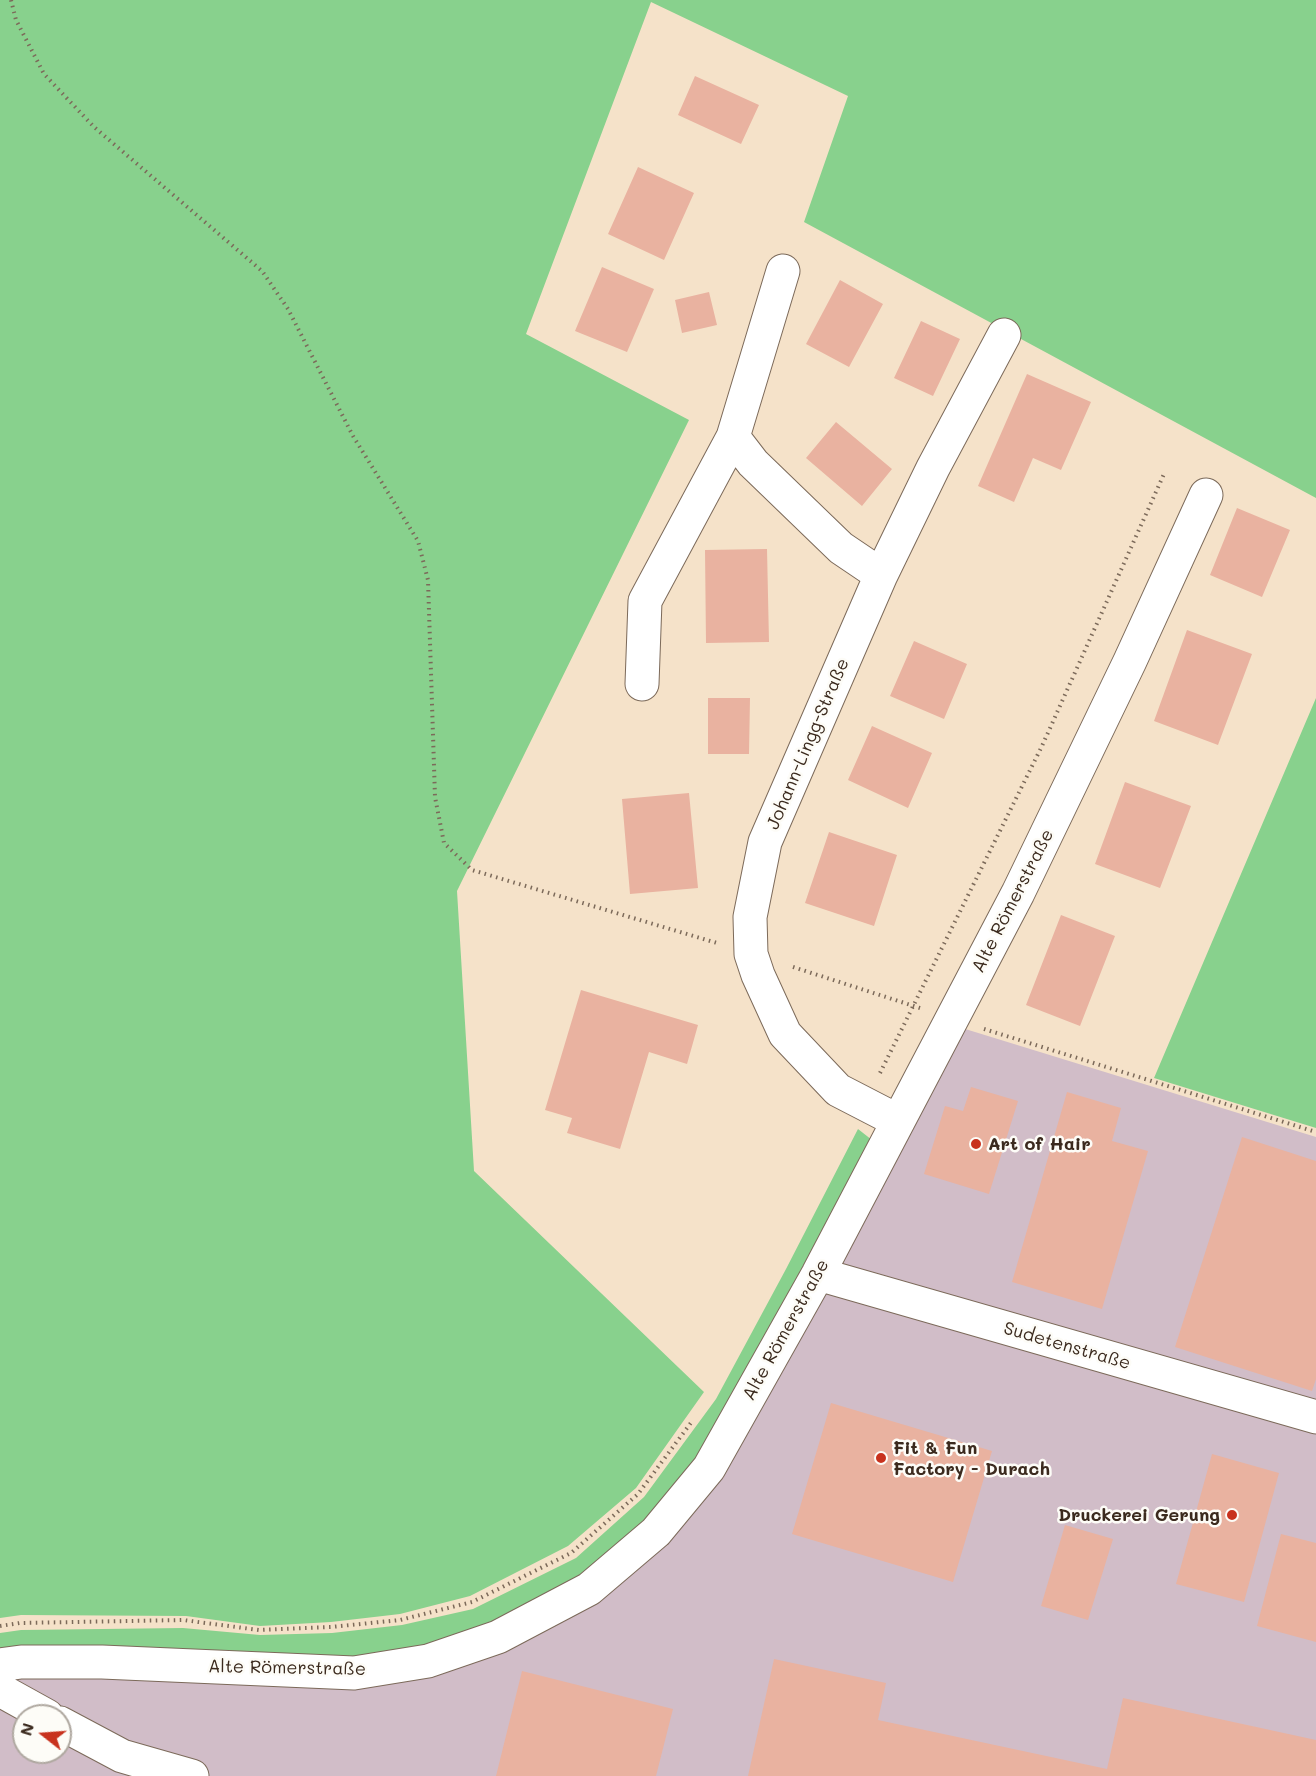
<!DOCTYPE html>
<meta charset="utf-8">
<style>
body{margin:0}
#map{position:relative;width:1316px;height:1776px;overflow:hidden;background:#f5e2c9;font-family:Mali,sans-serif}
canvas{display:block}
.north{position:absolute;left:12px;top:1704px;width:60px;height:60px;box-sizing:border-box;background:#fdfcf7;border:2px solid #afa8a0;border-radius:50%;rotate:287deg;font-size:16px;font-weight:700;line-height:24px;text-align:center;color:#3b2a1e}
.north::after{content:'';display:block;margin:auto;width:21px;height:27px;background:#c8321e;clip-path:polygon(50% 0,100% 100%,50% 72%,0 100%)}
</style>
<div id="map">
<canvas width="1316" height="1776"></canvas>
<div class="north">N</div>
</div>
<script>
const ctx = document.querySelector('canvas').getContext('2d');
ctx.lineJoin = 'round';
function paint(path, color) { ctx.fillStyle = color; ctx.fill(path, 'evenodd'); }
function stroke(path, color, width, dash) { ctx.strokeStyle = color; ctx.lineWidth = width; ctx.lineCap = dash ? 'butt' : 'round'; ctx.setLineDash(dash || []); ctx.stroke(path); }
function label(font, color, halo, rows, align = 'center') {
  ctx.font = font + ' Mali,sans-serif'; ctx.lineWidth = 5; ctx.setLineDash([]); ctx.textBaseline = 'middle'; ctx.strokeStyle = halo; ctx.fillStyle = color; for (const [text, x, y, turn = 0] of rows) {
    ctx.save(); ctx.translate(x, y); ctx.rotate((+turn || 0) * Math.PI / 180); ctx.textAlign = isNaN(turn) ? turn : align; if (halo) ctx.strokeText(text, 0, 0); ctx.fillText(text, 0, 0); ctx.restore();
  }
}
const industrial = new Path2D(`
 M962,1028L1316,1137V1776H0V1679L594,1602ZM24,1716H60V1752H24Z`);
const green = new Path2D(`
 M0,0H1316V498L804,222L848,96L651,2L526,334L689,420L457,891L474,1171L704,1392L636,1488L568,1546L470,1596L400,1614L331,1622L260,1626L186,1616L21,1615L0,1618Z
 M1316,698V1128L1154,1078Z
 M858,1129L872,1140L699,1461L648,1524L582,1581L495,1625L425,1647L356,1657L0,1652V1633L21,1630L183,1628L260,1635L332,1633L402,1625L473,1609L576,1558L644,1497L716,1399L786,1269Z`);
const building = new Path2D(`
 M695,76L759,105L741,144L678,115Z
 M638,167L694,193L664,260L608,234Z
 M602,267L654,289L627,352L575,331Z
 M840,280L883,304L849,367L806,344Z
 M709,292L717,325L682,333L675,300Z
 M921,321L960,339L933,396L894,378Z
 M1027,374L1091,402L1061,470L1033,458L1014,502L978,486Z
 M836,422L892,469L862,506L806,458Z
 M1237,508L1290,530L1262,597L1210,575Z
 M767,549L769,642L706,643L705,550Z
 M1187,630L1252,654L1218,745L1154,721Z
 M914,641L967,664L944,719L890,696Z
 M708,698H750L749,754H708Z
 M872,726L932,753L908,808L848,780Z
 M1125,782L1191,806L1160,888L1095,864Z
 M689,793L698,888L630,894L622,799Z
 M829,832L897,855L874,926L805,903Z
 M1061,915L1115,936L1080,1026L1026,1005Z
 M581,990L698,1025L687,1064L649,1052L620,1149L567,1133L572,1118L545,1110Z
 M971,1087L1018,1101L989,1194L924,1174L945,1106L963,1111Z
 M1067,1092L1121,1108L1112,1141L1148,1151L1102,1309L1012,1282Z
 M1242,1137L1316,1161V1379L1312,1391L1175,1347Z
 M831,1403L992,1451L953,1582L792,1534Z
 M1212,1454L1279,1473L1244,1602L1176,1584Z
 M1065,1525L1113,1539L1088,1620L1041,1606Z
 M1281,1534L1316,1543V1642L1257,1626Z
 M774,1659L886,1683L878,1720L1107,1769L1123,1698L1316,1740V1776H748Z
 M522,1671L673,1709L656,1776H496Z`);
const path = new Path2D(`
 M11,0L16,20L44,74L94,127L262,271L288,309L353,436L418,541L428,580L435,797L444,843L472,870L717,943
 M793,967L920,1008
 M984,1029L1316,1132
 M880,1073L1042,746L1164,474
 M0,1626L20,1623L183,1620L259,1630L331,1627L400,1620L472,1602L571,1553L638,1494L693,1420`);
const minor = new Path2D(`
 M783,271L733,437L753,463L841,548L881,575
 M642,684L645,601L733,437
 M898,1121L838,1090L785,1034L758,975L751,954L750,917L765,842L881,575L933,468L1004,335
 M818,1274L1316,1417
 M0,1665L21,1662H102L354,1673L428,1661L498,1637L589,1589L656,1532L709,1468L818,1274L1018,893L1130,661L1206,495
 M0,1690L47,1716
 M60,1723L122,1756L192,1776`);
const markers = [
 [976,1144,6,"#c8321e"],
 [881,1458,6,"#c8321e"],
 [1232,1515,6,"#c8321e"]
];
const streetNames = [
 ["Johann-Lingg-Straße",808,744,-67],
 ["Alte Römerstraße",1013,901,-63],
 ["Alte Römerstraße",786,1330,-61],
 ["Sudetenstraße",1067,1346,16],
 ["Alte Römerstraße",287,1668,1]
];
const poiNames = [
 ["Art of Hair",988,1144],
 ["Fit & Fun",893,1448],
 ["Factory - Durach",893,1469],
 ["Druckerei Gerung",1220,1515,"right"]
];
paint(industrial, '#d1bdc8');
paint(green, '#88d18d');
paint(building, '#e9b2a0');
stroke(minor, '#7c6a5a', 35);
stroke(path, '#7c6a5a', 4, [1.5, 4.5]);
stroke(minor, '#fff', 33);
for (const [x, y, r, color] of markers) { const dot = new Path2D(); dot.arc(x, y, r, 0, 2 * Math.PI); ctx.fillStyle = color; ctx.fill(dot); stroke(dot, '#fdfcf7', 2); }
label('18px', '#3b2a1e', '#fdfcf7', streetNames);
label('bold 18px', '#3b2a1e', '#fdfcf7', poiNames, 'left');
</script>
